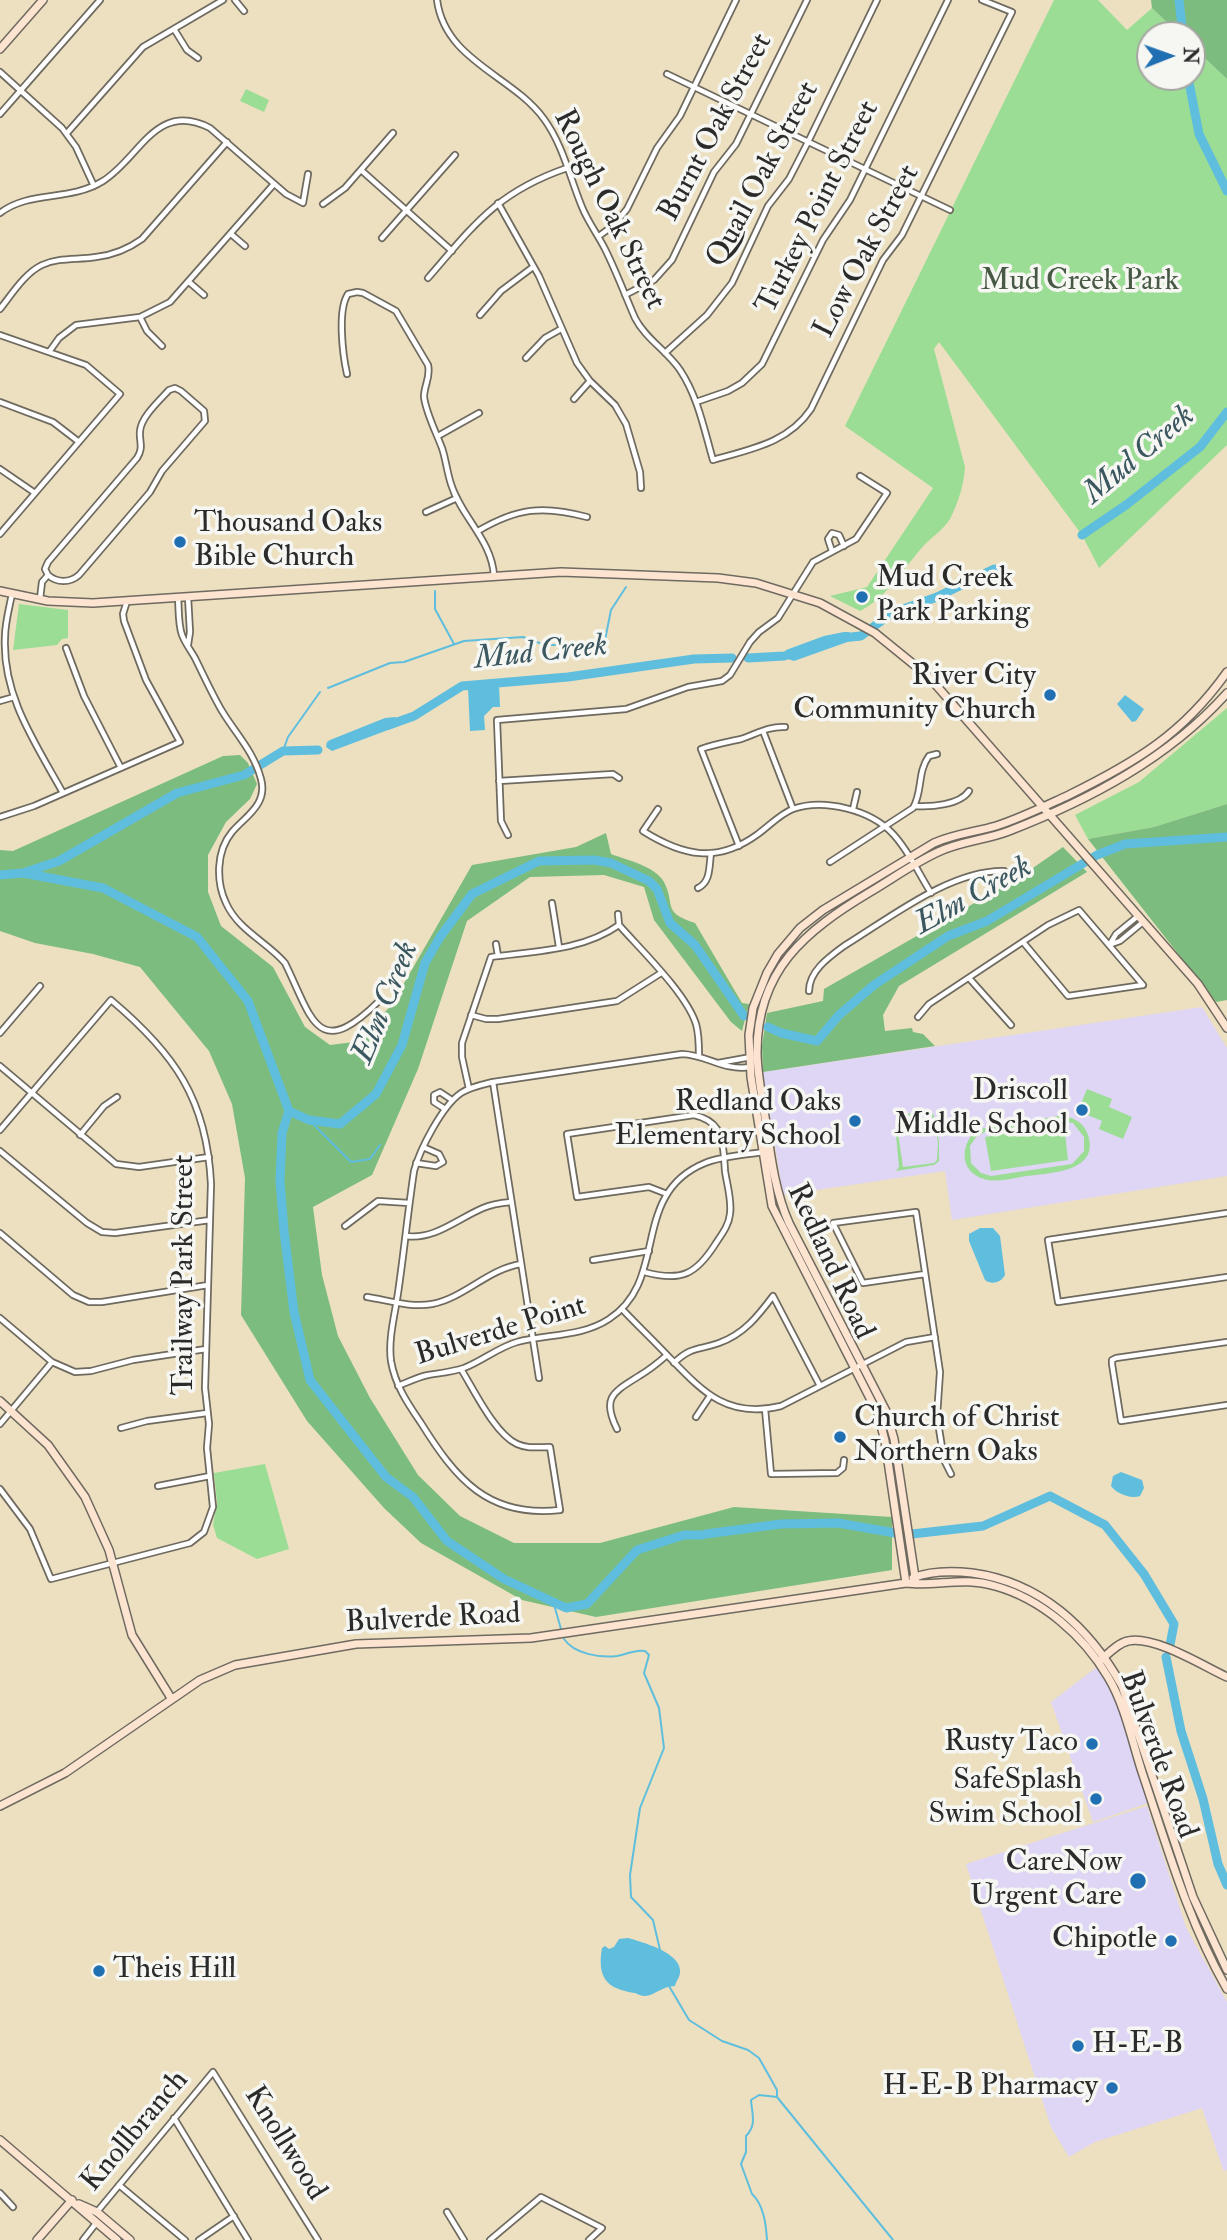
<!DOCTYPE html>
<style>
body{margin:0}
#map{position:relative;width:1227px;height:2240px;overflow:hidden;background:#ece0c1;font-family:"IM FELL Double Pica",serif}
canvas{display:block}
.north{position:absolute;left:1136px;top:21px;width:70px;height:70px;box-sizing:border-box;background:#f6f6f2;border:2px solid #a5a5a2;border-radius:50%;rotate:89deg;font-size:19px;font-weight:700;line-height:28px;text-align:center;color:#2b2b2b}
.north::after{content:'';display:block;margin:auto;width:24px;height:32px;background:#1f6fb2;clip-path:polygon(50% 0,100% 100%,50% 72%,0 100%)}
</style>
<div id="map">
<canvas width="1227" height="2240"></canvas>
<div class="north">N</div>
</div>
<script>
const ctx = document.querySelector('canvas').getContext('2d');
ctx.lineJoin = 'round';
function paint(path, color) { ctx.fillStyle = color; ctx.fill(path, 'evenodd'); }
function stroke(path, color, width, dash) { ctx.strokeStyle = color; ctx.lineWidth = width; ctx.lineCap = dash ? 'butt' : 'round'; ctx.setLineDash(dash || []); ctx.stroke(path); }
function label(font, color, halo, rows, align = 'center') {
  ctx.font = font + ' "IM FELL Double Pica",serif'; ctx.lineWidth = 7; ctx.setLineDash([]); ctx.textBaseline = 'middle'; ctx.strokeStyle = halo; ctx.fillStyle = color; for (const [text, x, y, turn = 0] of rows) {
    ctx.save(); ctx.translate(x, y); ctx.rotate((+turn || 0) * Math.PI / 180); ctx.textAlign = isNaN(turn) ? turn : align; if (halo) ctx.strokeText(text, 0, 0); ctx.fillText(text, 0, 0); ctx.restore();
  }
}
const built = new Path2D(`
 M1202,1007L1227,1048V1176L952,1220L945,1171L783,1195L763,1072Z
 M1097,1667L1116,1698L1148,1803L1093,1822L1051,1702Z
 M1147,1806L1186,1927L1227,2002V2169L1224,2172L1202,2108L1095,2142L1069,2157L1051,2127L966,1864Z`);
const green = new Path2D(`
 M1054,0H1098L1127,30L1152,8L1180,35H1150V77H1192V46L1227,79V445L1099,568L1082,535L939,342L934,349L965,467C964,485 958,503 950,519C943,531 928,539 920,550C900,573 887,597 860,611L830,596L867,587L933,488L845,426Z
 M246,89L269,100L264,112L240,101Z
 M19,604L68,610V638L62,639L57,645L13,650Z
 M1227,708V804L1154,827L1088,839L1075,815L1139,782Z
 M1087,1089L1112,1099L1109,1107L1132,1117L1123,1139L1099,1129L1102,1121L1078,1111Z
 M927,1111L932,1112L934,1116L939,1141V1161L934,1165L896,1171L899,1167L896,1135L894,1134L906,1114ZM927,1113L932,1115L938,1142L937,1160L934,1163L903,1167L898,1133L908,1116Z
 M1059,1116C1072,1116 1084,1122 1088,1135C1100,1172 1050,1173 1027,1176C1014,1178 997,1183 984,1179C958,1172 960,1141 979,1129ZM1059,1121L1073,1123L1084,1137V1151L1072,1164L991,1176L981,1173L971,1163L970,1146L976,1137L985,1132Z
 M1064,1125L1068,1160L991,1171L985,1137Z
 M265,1464L289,1549L257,1559L217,1538L213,1525L217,1502L214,1473Z`);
const forest = new Path2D(`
 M1151,0H1227V79L1192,46V35H1180L1152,8Z
 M240,755L248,763L257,784L250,799L226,822L208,855V892L221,926L273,967L305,1027L330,1045L354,1042L391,1006L472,865L576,847L606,833L611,854C627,860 655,866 664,882C676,905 661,912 695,923L742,1003L749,1004L742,1031L731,1022L654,920L644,887L604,875L530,877L467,921L418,1069L372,1175L313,1207L322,1275L338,1336L370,1398L418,1475L460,1516L514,1543H600L734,1507L892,1517V1570L596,1617L522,1600L421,1543L384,1508L307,1421L241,1315L245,1178L232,1104L209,1051L140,967L93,954L35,943L0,931V850L13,851L223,756Z
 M1227,804V1000L1216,1002L1088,839L1154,827Z
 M1063,847L1087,872L899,986L883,1015L885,1031L912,1028L913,1032L923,1034L935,1046L763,1072L762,1046L767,1013L823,1001L824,989L1020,877Z`);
const water = new Path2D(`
 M844,632H849L853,640L794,661L785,658L786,650L824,636Z
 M499,685L500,707H493L484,716L485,730L470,731L468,688Z
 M1125,695L1144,709L1136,721L1132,722L1117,704Z
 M395,717L399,719L400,723L396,727L332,751L326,747L327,742L330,740L385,718Z
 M980,1228H993L1000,1236L1005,1275C1001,1283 991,1285 985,1280L969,1241V1234Z
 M1121,1472L1142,1480L1144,1488L1140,1496C1130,1499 1117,1494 1111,1486L1113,1476Z
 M628,1938C642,1942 679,1952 680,1970C681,1976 676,1981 675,1986C662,1986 654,1996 645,1996C641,1996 638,1994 635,1993C606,1989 597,1977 602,1948L605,1946L609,1949L614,1947L619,1939Z`);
const stream = new Path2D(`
 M435,591V609L454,644
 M328,688L390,663L404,662L464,641L523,637L545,645H590L605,640L611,610L626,587
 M283,751L288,737L320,692
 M1222,838L1227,835
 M309,1120L351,1162L370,1159L380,1145
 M553,1601L561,1629
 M564,1639C574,1654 600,1658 617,1656C628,1654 635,1649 645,1651L649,1655L644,1673L659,1708L664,1748L640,1808L630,1875L631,1897L653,1920L660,1950
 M669,1986L689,2020L722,2041L748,2050L759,2058L777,2090V2097L759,2095L751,2100C752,2114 757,2125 746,2136V2152L741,2164L752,2194C764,2205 766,2225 767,2240
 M777,2097L893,2240`);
const river = new Path2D(`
 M1179,0L1183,35
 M1188,77L1199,134L1227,191
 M1082,535L1126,505L1200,447L1227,412
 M841,638L861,636L892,613L937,597L994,569
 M748,658L784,656L794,653
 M389,725L414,716L462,686L568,677L694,659L732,658
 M23,873L103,888L197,937L248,1001L289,1111L309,1120L340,1124L376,1094L402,1045L425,963L440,937L472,894L539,861L594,860L611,863L649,881L657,889L670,923L695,945L744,1016
 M0,875L23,873L59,861L177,793L244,775L283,751L318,750
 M768,1027L781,1033L817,1041L839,1015L874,985L948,936L987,921L1097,855L1125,844L1227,837
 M289,1111L282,1133L280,1181L284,1231L294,1312L310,1380L386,1477L413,1497L447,1541L504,1579L566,1608L587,1604L637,1550L684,1535H702
 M706,1534L781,1524L838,1523L895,1533
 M912,1534L983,1526L1050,1496L1105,1525L1144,1574L1174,1624L1170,1645
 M1166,1657L1181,1731L1203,1799L1218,1864L1227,1885`);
const street = new Path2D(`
 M235,0L244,11
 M437,0C445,61 512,75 544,119C563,145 570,178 582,207C588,222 598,235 605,249C616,271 625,295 635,318C645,338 667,351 680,370C698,397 704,429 713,460C751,449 788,443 811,409L883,260L902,235L1012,12L982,0
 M174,29L187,50L198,58
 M0,72L62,128L76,147L94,186
 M667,74L950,210
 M0,114L100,0
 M67,133L143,47L223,0
 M361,170L452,251
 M498,203L539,276L577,363L590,381L615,405L626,424L640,472L641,488
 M323,204L345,188L393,133
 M0,213C30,190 69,202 103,181C140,158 156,100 210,128L286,194L303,203L308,174
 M231,234L245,246
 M599,236L614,225L627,209L657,148L680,116L736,0
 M382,238L455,155
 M428,278C474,225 497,192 567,168
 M189,282L204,295
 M625,295L654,280L672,260L714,172L736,144L807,0
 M0,309C12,294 25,273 42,265C59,257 78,260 96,257C114,255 128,249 142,239L227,142
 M480,315L501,291L533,267
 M140,317L147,331L162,346
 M0,335L86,365L120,394L0,534
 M49,352L59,338L76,325L140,317L170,302L274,184
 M665,353L707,315L732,283L768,206L789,179L808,142L877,0
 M526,358L545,338L561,329
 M347,374C343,356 337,310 348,294L357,292L363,293L396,311L428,365C431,377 424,385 424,397C426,413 436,432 442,448C446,460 447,472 451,484C461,517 492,540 494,576
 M574,399L590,381
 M0,402L53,422L79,442
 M696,402L728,391L742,383L762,364L823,240L850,200L948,0
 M438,436L479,413
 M0,469L35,493
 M426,512L457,498
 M478,531C517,508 543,505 587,517
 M832,551L828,539L832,533L839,535L844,546
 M12,594C9,609 5,623 5,637C2,696 36,744 63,793
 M188,597L190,632L188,645
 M178,598C179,609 178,624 182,635C185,643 191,651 195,658C204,676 212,694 222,711C236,734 254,752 261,779C268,804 246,816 232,832C216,851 216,882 226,903C238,930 267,942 285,963C312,1018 317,1062 378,1002
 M40,599L42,582L48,575C57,583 70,583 79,575L150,492L162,471L205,421L204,411L181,391L175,388L169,390C160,400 141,417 140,431C139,442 144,447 137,458L48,562L45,569L48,575
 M66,648L84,696L121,768
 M0,701L14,697
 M763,731L793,809
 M499,781L613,774L619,778
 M915,806C931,807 960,805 969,791
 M658,809L643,831C683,856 717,864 758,834C769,826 780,814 793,809C824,798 871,810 893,834C909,851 919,874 931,893
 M853,809L857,792
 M0,817L34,806L180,742L146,680L124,621L123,614L127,601
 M508,835L501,821L497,720L626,709L688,687L722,681L730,675L750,642L759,632L778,618L813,562L856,539L887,493L860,476
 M739,846L701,749C715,744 728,742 741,739C756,734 769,726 785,727
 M830,862L913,808C923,791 917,772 929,756L937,754
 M698,888C711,882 709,866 711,853
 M552,903L559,947
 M618,914L619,925C641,950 686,993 696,1024C699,1034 699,1046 699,1057
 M1023,942L1068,996L1143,985
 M496,944L498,956
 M1110,944L1116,934L1138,916
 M1109,945L1120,941L1143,922
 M969,978L1011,1025
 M809,991C809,971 829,957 844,946C890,918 950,870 1004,871
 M471,1015L486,1019H498L617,1001L661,973
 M918,1017L929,1004L1048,925L1079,910L1143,985
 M0,1033L40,986
 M718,1063L751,1057
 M0,1066L116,1164L139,1167L209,1157
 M493,1082L539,1378
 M469,1089L462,1057V1043L491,957C535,951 582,951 619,925
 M445,1109L434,1102V1095L440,1092L452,1100
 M0,1130L111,1000C174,1053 207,1099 211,1184L205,1388L209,1424L207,1448L213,1507L204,1532L190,1543L51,1579L30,1529L0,1489
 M80,1135L104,1106L117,1097
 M0,1151L87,1223L102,1232L115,1233L210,1220
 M416,1163L436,1166L443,1162L439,1154L423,1147
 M1227,1213L1048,1240L1058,1302L1227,1277
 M345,1226L378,1201L409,1203
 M0,1233L73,1295L89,1302H102L208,1285
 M406,1236C435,1240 457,1219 483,1208C492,1204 501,1203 511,1202
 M593,1260L649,1251
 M644,1272C681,1282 696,1275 716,1243C722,1234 729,1225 730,1214C732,1200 727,1185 725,1171C724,1157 724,1142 717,1129C711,1120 703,1117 694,1115L567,1134L577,1197L649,1187L667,1194
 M925,1274L863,1283L833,1223L916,1212L940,1372L937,1416L944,1460L951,1474
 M367,1297C387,1300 411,1308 432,1304C464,1298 488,1269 521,1264
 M622,1309C637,1325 653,1340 668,1356C703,1392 727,1419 781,1406L906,1342L935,1337
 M0,1318L52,1362L75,1372L91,1371L133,1360L206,1349
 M1227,1342L1116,1358L1112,1360V1364L1121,1421L1227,1405
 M674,1363C691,1346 700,1350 719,1343C744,1334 758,1316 773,1296L820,1386
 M461,1369C474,1390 495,1434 517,1444C528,1449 538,1447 550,1447L560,1510C488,1518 456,1479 421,1423C408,1404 395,1385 391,1361C388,1339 395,1314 398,1293C404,1252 408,1211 414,1171C420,1149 442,1106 461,1093C470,1087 481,1085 493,1082L682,1054C708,1055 723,1071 750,1067
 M398,1386C408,1382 418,1377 428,1375C440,1373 452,1372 464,1368C482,1361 499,1347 517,1342C547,1334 582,1337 609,1319C670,1280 629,1194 705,1163C723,1156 744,1155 763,1152
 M765,1409L771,1474L837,1473L843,1468L844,1460
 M696,1417L710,1396
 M0,1424L52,1362
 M121,1428L147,1421L207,1413
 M617,1429C601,1397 614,1392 639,1376C649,1370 658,1363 667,1355
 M158,1486L210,1476
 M174,2118L248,2240
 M119,2185L185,2240
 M0,2193L13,2207
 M447,2212L464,2240
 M96,2213L213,2072L318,2240
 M83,2240L97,2222
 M199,2240L234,2216
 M490,2240L541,2197L602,2228L589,2240`);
const secondary = new Path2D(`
 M0,49L43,0
 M0,591L48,601L93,603L561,572L718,578L756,583L820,603L875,633L928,676L1198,984L1227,1028
 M0,1401L48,1445L85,1497L109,1550L132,1635L171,1698
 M913,1578C930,1571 953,1571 972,1573C1040,1582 1089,1627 1122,1686L1193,1897L1227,1970
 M906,1583L885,1441L878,1414L772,1206L751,1077L749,1035L753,1008L767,973L778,954L800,928L823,910L934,843C954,834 975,832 996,826C1021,818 1045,806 1069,795C1136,762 1183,734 1227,672
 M916,1584L894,1439L886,1411L789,1223C773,1187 770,1148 764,1110C761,1091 757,1071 757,1052C757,970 805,931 870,892C892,879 914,863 938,852C961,841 986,840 1009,831C1089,800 1169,758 1227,693
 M1101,1660C1109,1653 1118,1643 1128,1641C1154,1635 1203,1666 1227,1677
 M0,1806L65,1773L200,1680L235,1665L356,1644L531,1638L906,1583C936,1587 963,1576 995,1586C1042,1599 1084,1636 1108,1677C1125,1705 1132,1741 1142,1772C1167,1846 1188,1921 1227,1989
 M0,2140L117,2240
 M79,2204L97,2212L130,2240
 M37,2240L72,2200`);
const markers = [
 [180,542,7,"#1f6fb2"],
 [862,597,7,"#1f6fb2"],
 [1050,695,7,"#1f6fb2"],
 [1082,1110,7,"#1f6fb2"],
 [855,1121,7,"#1f6fb2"],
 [840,1437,7,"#1f6fb2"],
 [1092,1744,7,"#1f6fb2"],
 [1096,1799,7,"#1f6fb2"],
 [1138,1881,9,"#1f6fb2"],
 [1171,1941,7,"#1f6fb2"],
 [99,1971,7,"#1f6fb2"],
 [1078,2046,7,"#1f6fb2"],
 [1112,2088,7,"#1f6fb2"]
];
const streetNames = [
 ["Burnt Oak Street",717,128,-62],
 ["Quail Oak Street",764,175,-62],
 ["Turkey Point Street",819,208,-63],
 ["Rough Oak Street",608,210,64],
 ["Low Oak Street",868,252,-62],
 ["Redland Road",829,1262,65],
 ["Trailway Park Street",186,1275,-90],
 ["Bulverde Point",501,1332,-17],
 ["Bulverde Road",433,1620,-3],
 ["Bulverde Road",1157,1755,70],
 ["Knollbranch",136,2132,-50],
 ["Knollwood",284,2144,58]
];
const parkNames = [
 ["Mud Creek Park",1080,283]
];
const poiNames = [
 ["Thousand Oaks",194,525,"left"],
 ["Bible Church",194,559,"left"],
 ["Mud Creek",876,580,"left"],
 ["Park Parking",876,614,"left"],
 ["River City",1036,678],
 ["Community Church",1036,712],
 ["Driscoll",1068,1093],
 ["Middle School",1068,1127],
 ["Redland Oaks",841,1104],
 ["Elementary School",841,1138],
 ["Church of Christ",854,1420,"left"],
 ["Northern Oaks",854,1454,"left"],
 ["Rusty Taco",1078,1744],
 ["SafeSplash",1082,1782],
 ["Swim School",1082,1816],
 ["CareNow",1122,1864],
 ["Urgent Care",1122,1898],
 ["Chipotle",1157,1941],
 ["Theis Hill",113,1971,"left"],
 ["H-E-B",1092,2046,"left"],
 ["H-E-B Pharmacy",1098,2088]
];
const waterNames = [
 ["Mud Creek",1140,456,-40],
 ["Mud Creek",541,654,-6],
 ["Elm Creek",974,897,-29],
 ["Elm Creek",387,1003,-68]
];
paint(built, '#dfd5f5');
paint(green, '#9bdd94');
paint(forest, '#7cbc7e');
paint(water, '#5fbedd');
stroke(stream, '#5fbedd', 2);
stroke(river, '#5fbedd', 9);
stroke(street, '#6f6a60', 8);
stroke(secondary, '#6f6a60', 10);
stroke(street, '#fff', 4.5);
stroke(secondary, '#fde4d1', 7);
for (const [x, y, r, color] of markers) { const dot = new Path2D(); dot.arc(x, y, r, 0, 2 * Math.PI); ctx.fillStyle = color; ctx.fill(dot); stroke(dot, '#f6f6f2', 2.5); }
label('30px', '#2b2b2b', '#f6f6f2', streetNames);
label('30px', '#475845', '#f6f6f2', parkNames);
label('30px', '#2b2b2b', '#f6f6f2', poiNames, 'right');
label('italic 32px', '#3b5760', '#f6f6f2', waterNames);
</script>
